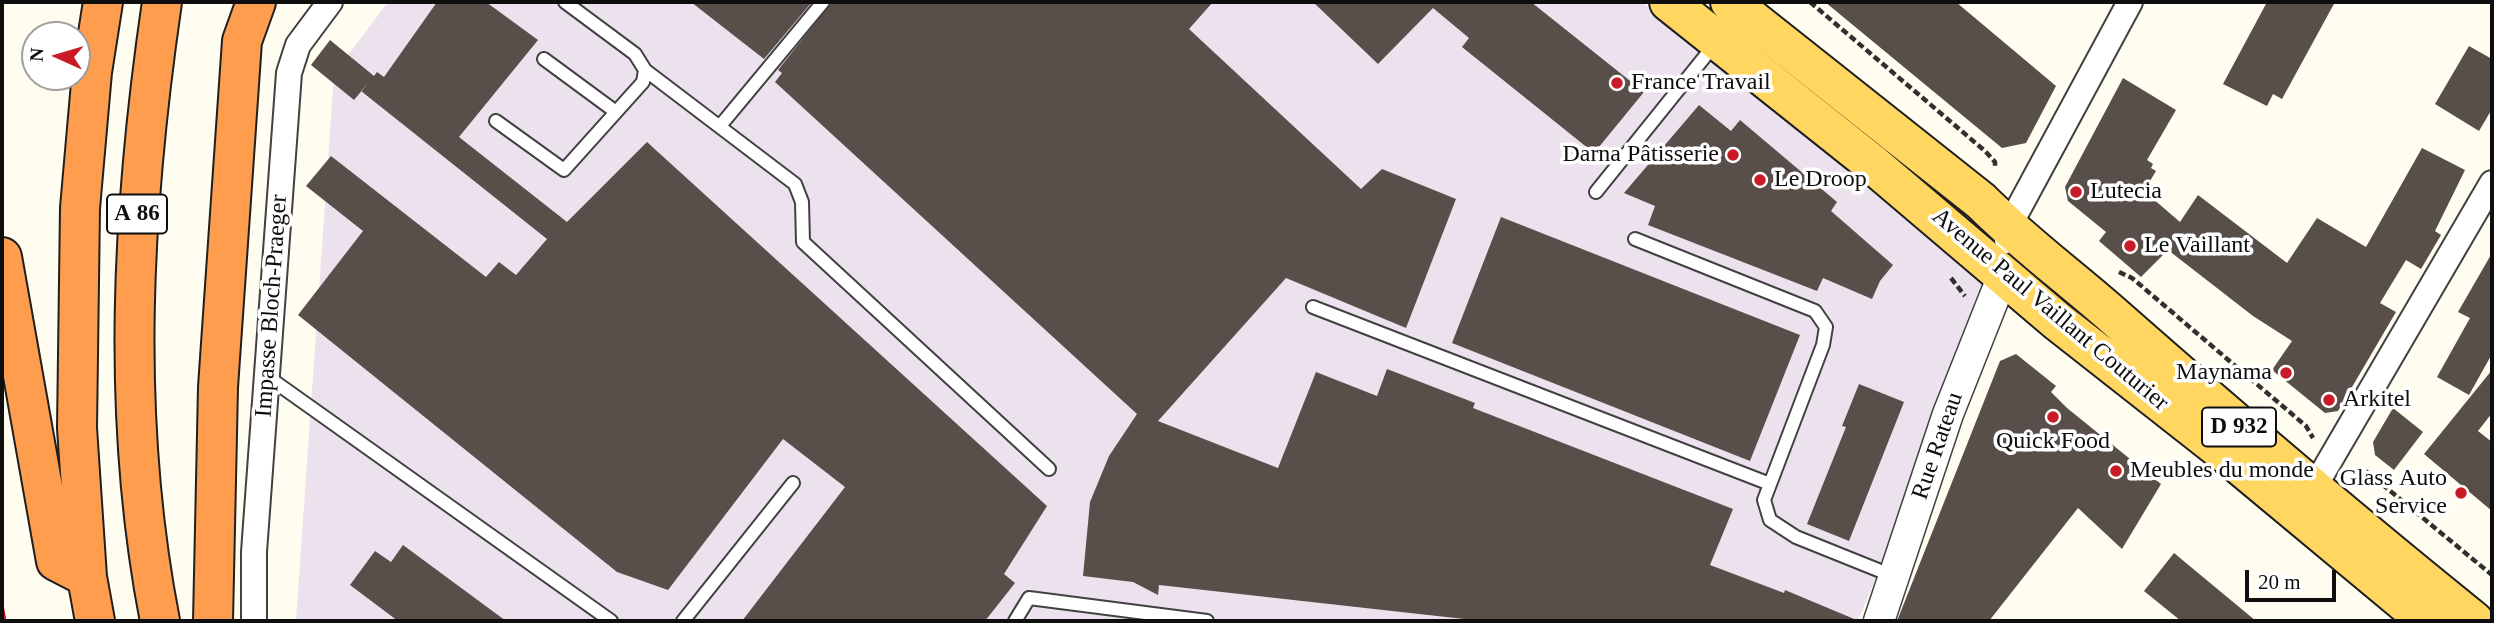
<!DOCTYPE html>
<meta charset="utf-8">
<style>
body{margin:0}
#map{position:relative;width:2494px;height:623px;overflow:hidden;background:#fffcf0;font-family:Georgia,serif}
canvas{display:block}
.frame{position:absolute;inset:0;border:4px solid #0e0e0e;pointer-events:none}
.north{position:absolute;left:21px;top:21px;width:70px;height:70px;box-sizing:border-box;background:#fff;border:2px solid #9f9f9f;border-radius:50%;rotate:274deg;font-size:19px;font-weight:700;line-height:28px;text-align:center;color:#0e0e0e}
.north::after{content:'';display:block;margin:auto;width:24px;height:32px;background:#c91b25;clip-path:polygon(50% 0,100% 100%,50% 72%,0 100%)}
.scale{position:absolute;left:2245px;top:570px;width:91px;height:32px;box-sizing:border-box;border:4px solid #0e0e0e;border-top:0;padding-left:9px;font-size:21px;line-height:24px;white-space:nowrap;color:#0e0e0e;-webkit-text-stroke:5px #fff;paint-order:stroke}
</style>
<div id="map">
<canvas width="2494" height="623"></canvas>
<div class="frame"></div>
<div class="north">N</div>
<div class="scale">20 m</div>
</div>
<script>
const ctx = document.querySelector('canvas').getContext('2d');
ctx.lineJoin = 'round';
function paint(path, color) { ctx.fillStyle = color; ctx.fill(path, 'evenodd'); }
function stroke(path, color, width, dash) { ctx.strokeStyle = color; ctx.lineWidth = width; ctx.lineCap = dash ? 'butt' : 'round'; ctx.setLineDash(dash || []); ctx.stroke(path); }
function label(font, color, halo, rows, align = 'center') {
  ctx.font = font + ' Georgia,serif'; ctx.lineWidth = 7; ctx.setLineDash([]); ctx.textBaseline = 'middle'; ctx.strokeStyle = halo; ctx.fillStyle = color; for (const [text, x, y, turn = 0] of rows) {
    ctx.save(); ctx.translate(x, y); ctx.rotate((+turn || 0) * Math.PI / 180); ctx.textAlign = isNaN(turn) ? turn : align; if (halo) ctx.strokeText(text, 0, 0); ctx.fillText(text, 0, 0); ctx.restore();
  }
}
const industrial = new Path2D(`
 M388,2H1642L1998,283L1858,621H296L334,74Z`);
const building = new Path2D(`
 M437,2H486L538,40L459,137L567,222L647,142L1047,506L1004,574L1015,583L985,621H742L845,487L783,439L668,590L617,572L298,315L363,231L306,186L331,156L486,277L499,262L516,275L547,239L361,91L369,82L354,100L311,65L330,40L374,76L377,72L384,77Z
 M691,2H812L764,59Z
 M832,2H1213L1189,29L1361,189L1382,169L1456,199L1406,328L1286,278L1158,421L1278,468L1316,372L1377,396L1387,369L1475,403L1473,408L1733,509L1710,565L1784,593L1785,590L1859,621H1482L1159,585L1158,595L1133,582L1083,576L1090,502L1109,456L1137,414L775,82L782,73L778,70Z
 M1313,2H1531L1644,92L1594,153L1462,47L1469,38L1433,8L1378,64Z
 M1825,2H1956L2056,86L2026,143L2002,148Z
 M2267,2H2335L2282,99L2273,94L2267,106L2223,84Z
 M2469,46L2492,59V109L2479,131L2435,104Z
 M2123,78L2176,110L2147,160L2153,164L2151,168L2156,171L2144,191L2180,222L2198,195L2287,263L2317,218L2366,247L2422,148L2465,170L2435,231L2441,235L2421,269L2406,260L2380,303L2396,312L2338,411L2325,413L2272,370L2292,341L2253,316L2168,250L2141,277L2099,241L2106,232L2068,201L2065,187Z
 M1699,105L1731,131L1740,120L1837,202L1831,211L1893,265L1880,281L1872,299L1823,278L1817,291L1648,225L1655,206L1624,193Z
 M1501,217L1800,335L1750,461L1452,343Z
 M2492,253V354L2469,395L2437,377L2470,318L2458,312Z
 M2016,354L2056,386L2051,392L2067,408L2161,484L2122,549L2078,508L1989,621H1897L2000,361Z
 M2492,370V413L2478,431L2492,442V511L2424,454Z
 M1859,384L1904,402L1849,541L1807,524L1846,427L1842,426Z
 M2393,408L2423,432L2394,470L2375,455L2373,442Z
 M403,545L506,621H398L350,585L375,551L391,562Z
 M2174,553L2256,621H2181L2144,591Z`);
const path = new Path2D(`
 M1810,2L1985,151L1995,162V168
 M2119,272L2132,278L2306,426L2313,438
 M1951,278L1965,296
 M2356,468L2366,471L2492,575`);
const service = new Path2D(`
 M544,59L616,112
 M645,70L795,184L802,202L803,242L1049,469
 M496,121L564,170L643,82L645,70L635,54L565,2
 M720,126L823,2
 M1596,192L1715,44
 M1635,239L1815,311L1826,327L1823,345L1764,500L1770,520L1796,537L1893,576
 M1313,307L1770,484
 M268,377L611,621
 M683,621L793,483
 M1015,621L1029,598L1207,621`);
const minor = new Path2D(`
 M2007,241L2008,228L2130,2
 M2312,491L2492,183
 M254,621V552L289,73L298,45L330,2`);
const tertiary = new Path2D(`
 M1879,621L1948,414L2004,273`);
const primary = new Path2D(`
 M1669,2L1870,162L2057,321L2225,453L2427,621
 M1730,2L1981,201C2024,244 2072,279 2117,319C2234,422 2352,523 2474,621`);
const motorway = new Path2D(`
 M2,257L56,561L87,577
 M95,621L87,577L77,428L80,208L92,72L103,2
 M160,621C120,416 132,207 162,2
 M213,621L218,387L242,41L256,2`);
const rail = new Path2D(`
 M2,610L4,621`);
const markers = [
 [1617,83,7,"#c91b25"],
 [1733,155,7,"#c91b25"],
 [1760,180,7,"#c91b25"],
 [2076,192,7,"#c91b25"],
 [2130,246,7,"#c91b25"],
 [2286,373,7,"#c91b25"],
 [2329,400,7,"#c91b25"],
 [2053,417,7,"#c91b25"],
 [2116,471,7,"#c91b25"],
 [2461,493,7,"#c91b25"]
];
const shields = [
 [137,214,60],
 [2239,427,74]
];
const shieldNames = [
 ["A 86",137,214],
 ["D 932",2239,427]
];
const poiNames = [
 ["France Travail",1631,83],
 ["Darna Pâtisserie",1719,155,"right"],
 ["Le Droop",1774,180],
 ["Lutecia",2090,192],
 ["Le Vaillant",2144,246],
 ["Maynama",2272,373,"right"],
 ["Arkitel",2343,400],
 ["Quick Food",2053,442,"center"],
 ["Meubles du monde",2130,471],
 ["Glass Auto",2447,479,"right"],
 ["Service",2447,507,"right"]
];
const streetNames = [
 ["Impasse Bloch-Praeger",272,306,-86],
 ["Avenue Paul Vaillant Couturier",2050,310,40],
 ["Rue Rateau",1938,446,-71]
];
paint(industrial, '#ece2ee');
paint(building, '#584f4a');
stroke(service, '#414141', 16);
stroke(minor, '#414141', 28);
stroke(tertiary, '#414141', 33);
stroke(primary, '#1f1f1f', 42);
stroke(motorway, '#1f1f1f', 42);
stroke(path, '#303030', 4.5, [7, 3.5]);
stroke(service, '#fff', 12);
stroke(minor, '#fff', 24);
stroke(tertiary, '#fff', 30);
stroke(primary, '#ffd760', 38);
stroke(motorway, '#ff9d4e', 38);
stroke(rail, '#c91b25', 5);
for (const [x, y, r, color] of markers) { const dot = new Path2D(); dot.arc(x, y, r, 0, 2 * Math.PI); ctx.fillStyle = color; ctx.fill(dot); stroke(dot, '#fff', 2.5); }
for (const [x, y, w] of shields) { const box = new Path2D(); box.roundRect(x - w / 2, y - 19.5, w, 39, 5); ctx.fillStyle = '#fff'; ctx.fill(box); stroke(box, '#0e0e0e', 2); }
label('bold 23px', '#0e0e0e', null, shieldNames);
label('24px', '#0e0e0e', '#fff', poiNames, 'left');
label('24px', '#0e0e0e', '#fff', streetNames);
</script>
